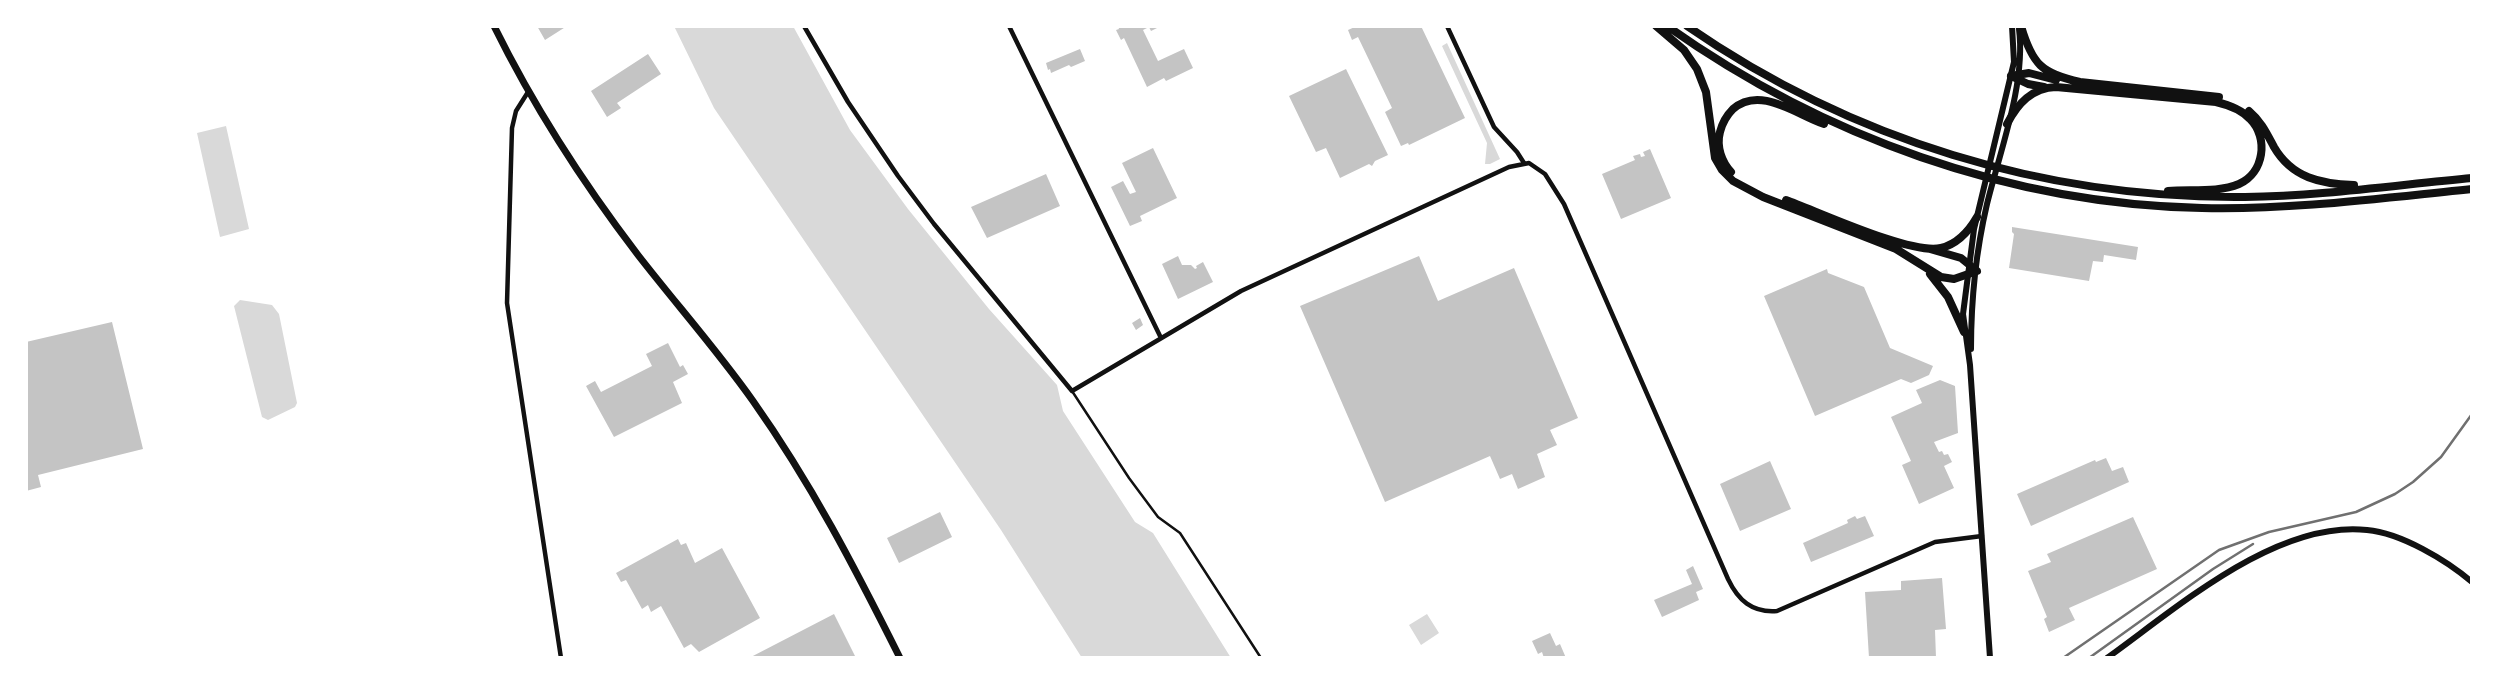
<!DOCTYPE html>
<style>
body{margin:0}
#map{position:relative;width:2498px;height:684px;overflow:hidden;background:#fff;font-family:"Crimson Pro",serif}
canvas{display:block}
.frame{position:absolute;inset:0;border:28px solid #fff;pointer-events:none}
</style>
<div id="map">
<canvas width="2498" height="684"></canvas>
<div class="frame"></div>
</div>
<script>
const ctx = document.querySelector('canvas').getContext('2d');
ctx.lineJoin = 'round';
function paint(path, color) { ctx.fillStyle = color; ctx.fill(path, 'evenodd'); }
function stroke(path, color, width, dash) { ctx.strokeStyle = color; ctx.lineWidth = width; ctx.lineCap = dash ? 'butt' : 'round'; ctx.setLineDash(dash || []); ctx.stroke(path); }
const water = new Path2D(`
 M674,26H793L850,130L908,209L989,309L1057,385L1063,411L1135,522L1153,533L1231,658H1082L1001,530L714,108Z
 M1447,43L1500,159L1490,164H1485L1487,143L1442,46Z
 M226,126L249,229L220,237L197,133Z
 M240,300L272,305L279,314L297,403L295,407L268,420L262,417L234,306Z
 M1427,614L1439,633L1421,645L1409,625Z`);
const building = new Path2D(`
 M537,26H567L545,40Z
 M1118,26H1161L1151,31L1149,27L1143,30L1158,61L1184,49L1193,68L1166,81L1164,78L1147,87L1124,38L1121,40L1116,30L1119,29Z
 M1357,26H1421L1465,118L1409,145L1408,143L1401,146L1385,112L1392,108L1358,37L1352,40L1348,30Z
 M1080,49L1085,61L1071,67L1069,65L1051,73L1050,69L1048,70L1046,63Z
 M648,54L661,74L617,103L621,108L607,117L591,91Z
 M1346,69L1388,155L1375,161L1372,166L1369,164L1340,178L1326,148L1316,152L1289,96Z
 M1153,148L1177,198L1140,216L1142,221L1130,226L1111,187L1123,181L1130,194L1136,192L1122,163Z
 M1650,149L1671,198L1621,219L1602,174L1635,160L1633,156L1640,154L1641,157L1645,156L1643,152Z
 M1046,174L1060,206L987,238L971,207Z
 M2012,227L2138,247L2136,260L2104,255L2103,262L2093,261L2089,281L2009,268L2014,234L2012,232Z
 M1178,256L1182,265H1191L1195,269L1197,268L1196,266L1203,262L1213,282L1178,299L1162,264Z
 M1419,256L1438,301L1514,268L1578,418L1550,430L1557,445L1537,454L1545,477L1518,489L1512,474L1500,479L1490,456L1385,502L1300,306Z
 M1827,269L1828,273L1864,287L1890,348L1933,366L1929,375L1911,383L1901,379L1815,416L1764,296Z
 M1140,318L1143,325L1136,330L1132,323Z
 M112,322L143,449L38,475L41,487L26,491V342Z
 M668,343L680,367L683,365L688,374L673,382L682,403L614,437L586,386L595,381L601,392L652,366L646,354Z
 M1940,380L1955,386L1958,433L1934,442L1939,452L1942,451L1944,455L1948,454L1952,462L1944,466L1954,488L1919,504L1902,465L1911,461L1891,417L1922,403L1916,390Z
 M2106,458L2112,471L2123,467L2129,482L2031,526L2017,494L2095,460L2096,462Z
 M1770,461L1791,509L1740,531L1720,484Z
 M940,512L952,537L899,563L887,538Z
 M1855,516L1857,519L1865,516L1874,536L1811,562L1803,543L1848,523L1847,520Z
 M2133,517L2157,569L2069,608L2075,620L2049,632L2044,619L2047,617L2028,571L2051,562L2047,554Z
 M678,539L681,545L686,543L695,563L722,548L760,618L699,652L691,644L684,648L661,606L651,612L648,605L642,609L626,580L621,582L616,573Z
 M1693,566L1703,589L1696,592L1699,600L1662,617L1654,600L1692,584L1686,570Z
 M1942,578L1946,629L1935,630L1936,658H1869L1865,592L1901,590V581Z
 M834,614L856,658H749Z
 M1550,633L1556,646L1560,644L1566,658H1544L1542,652L1538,654L1532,641Z`);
const service = new Path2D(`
 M1072,391L1129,478L1158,517L1180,533L1261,658`);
const minor = new Path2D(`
 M804,26L848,102L898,176L934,224L1072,391L1241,291L1509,167L1529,163L1545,174L1564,204L1728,579C1738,600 1752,613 1777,611L1935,542L1982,536
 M1009,26L1161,338
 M1447,26L1494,127L1517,152L1524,163
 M528,92L516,111L512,128L507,303L561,658`);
const tertiary = new Path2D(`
 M1971,349C1971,301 1976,251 1987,204C2000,151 2026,83 2019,29
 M1990,658L1970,365L1963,314L1974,229L2014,62L2012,26
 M2107,658C2177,608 2276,520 2367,530C2401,533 2446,560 2472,582`);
const secondary = new Path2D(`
 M494,26C534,107 583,183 638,255C676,304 717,350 753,401C811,483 855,568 900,658`);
const trunk = new Path2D(`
 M1656,26L1684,50L1697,69L1706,92L1715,158L1722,170L1733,181L1763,197L1896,249L1941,277L1954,279L1977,271L1961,258L1930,249
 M1667,26C1824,137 2009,204 2202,208C2292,210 2382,198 2472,189
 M1687,26C1852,140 2045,199 2245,197C2321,196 2396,185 2472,178
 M2021,26C2032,64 2042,74 2080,82L2219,97
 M2011,76L2029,73L2056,80
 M2011,76L2028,84L2044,87
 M2249,111C2261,121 2267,134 2274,147C2292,178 2321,184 2354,185
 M2007,124C2018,103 2032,88 2056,87L2216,102C2229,105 2241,109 2250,119C2269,138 2264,173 2239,184C2218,193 2190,189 2168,191
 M1731,172C1722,162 1716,147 1720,132C1722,124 1727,115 1733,109C1760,85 1797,115 1824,124
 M1786,200C1819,212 1911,255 1941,248C1957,244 1969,231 1977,217
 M1930,274L1948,297L1964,332`);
const rail = new Path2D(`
 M2063,658L2219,550L2269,532L2356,512L2395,494L2413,482L2441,457L2472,414
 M2089,658L2213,569L2253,544`);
paint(water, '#d9d9d9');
paint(building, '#c4c4c4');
stroke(service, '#111', 2.5);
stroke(minor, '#111', 4.5);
stroke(tertiary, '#111', 6);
stroke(secondary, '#111', 7);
stroke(trunk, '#111', 8);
stroke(rail, '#707070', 2.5);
</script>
